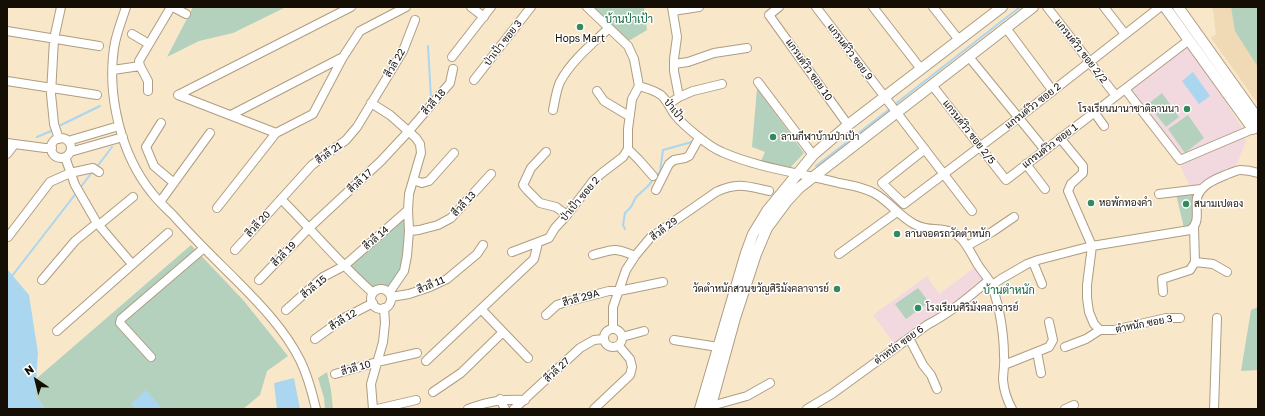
<!DOCTYPE html>
<meta charset="utf-8">
<style>
body{margin:0}
#map{position:relative;width:1265px;height:416px;overflow:hidden;background:#f9e7ca;font-family:"Golos Text",sans-serif}
canvas{display:block}
.frame{position:absolute;inset:0;border:8px solid #140e05;pointer-events:none}
.north{position:absolute;left:16px;top:360px;width:40px;height:40px;-webkit-text-stroke:3px #fff;paint-order:stroke;rotate:325deg;font-size:11px;font-weight:700;line-height:16px;text-align:center;color:#140e05}
.north::after{content:'';display:block;margin:auto;width:14px;height:18px;background:#140e05;clip-path:polygon(50% 0,100% 100%,50% 72%,0 100%)}
</style>
<div id="map">
<canvas width="1265" height="416"></canvas>
<div class="frame"></div>
<div class="north">N</div>
</div>
<script>
const ctx = document.querySelector('canvas').getContext('2d');
ctx.lineJoin = 'round';
function paint(path, color) { ctx.fillStyle = color; ctx.fill(path, 'evenodd'); }
function stroke(path, color, width, dash) { ctx.strokeStyle = color; ctx.lineWidth = width; ctx.lineCap = dash ? 'butt' : 'round'; ctx.setLineDash(dash || []); ctx.stroke(path); }
function label(font, color, halo, rows, align = 'center') {
  ctx.font = font + ' "Golos Text",Sarabun,sans-serif'; ctx.lineWidth = 3; ctx.setLineDash([]); ctx.textBaseline = 'middle'; ctx.strokeStyle = halo; ctx.fillStyle = color; for (const [text, x, y, turn = 0] of rows) {
    ctx.save(); ctx.translate(x, y); ctx.rotate((+turn || 0) * Math.PI / 180); ctx.textAlign = isNaN(turn) ? turn : align; if (halo) ctx.strokeText(text, 0, 0); ctx.fillText(text, 0, 0); ctx.restore();
  }
}
const built = new Path2D(`
 M1211,7H1258V104L1211,38L1216,34L1213,10Z`);
const education = new Path2D(`
 M1188,44L1243,129L1246,142L1236,165L1191,188L1181,168L1180,156L1130,88Z
 M978,265L987,283L897,347L873,315L927,276L939,294Z`);
const green = new Path2D(`
 M193,7H286L233,33L199,41L167,57Z
 M592,7H644L647,30L627,42Z
 M1231,7H1258V67L1235,31Z
 M757,88L804,153L790,168L761,161L765,152L752,147Z
 M1162,93L1179,117L1166,127L1148,104Z
 M1188,115L1204,138L1185,153L1168,129Z
 M1196,192L1194,219L1192,225L1184,228L1176,194Z
 M404,218C405,234 406,253 401,268C398,275 393,282 389,288L381,285L373,288L349,266Z
 M191,245L244,301L288,356L267,371L260,395L243,409H45L35,395L36,379Z
 M918,288L929,302L906,319L895,304Z
 M1258,307V370L1241,371L1251,310Z
 M327,372L331,390L333,409H325L324,398L318,378Z`);
const water = new Path2D(`
 M1193,72L1210,96L1199,104L1182,81Z
 M7,269L29,295L38,353L35,395L45,409H7Z
 M294,378L300,409H277L274,383Z
 M146,390L163,409H135L131,404Z`);
const stream = new Path2D(`
 M428,46L431,98
 M894,105L1020,7
 M61,125L100,106
 M37,137L51,131
 M816,166L891,108
 M96,168L112,147
 M80,188L93,171
 M625,229L623,225L625,213L631,207L636,197L647,187L660,172L663,150L692,142
 M12,276L77,192`);
const minor = new Path2D(`
 M126,7C122,20 116,34 114,48C107,96 121,155 152,193C158,201 166,208 173,215C193,238 215,259 236,280C260,304 285,330 300,360C308,376 312,392 316,409
 M173,7L186,14
 M471,7L484,17
 M587,7L628,46L634,59L639,86
 M779,7L769,15L848,125
 M816,7L972,211
 M873,7L921,69
 M933,7L959,40
 M1047,7L1116,96
 M1104,7L1125,34
 M673,11L699,7
 M1006,28L1053,91
 M7,31L99,46
 M132,34L149,44
 M452,57L491,7
 M969,57L1045,150
 M674,64L688,62L714,53L747,48
 M113,70L140,66
 M474,80L531,7
 M7,81L97,95
 M758,82L813,155
 M932,85L1006,180L1189,40
 M639,86C646,88 654,90 661,95C667,100 670,108 675,115C683,125 709,147 722,152C758,168 801,173 839,183C850,185 863,187 874,193C889,201 899,216 914,224C929,232 935,227 949,231C963,234 971,254 978,265C981,270 985,274 988,279C999,297 1004,335 1004,356C1005,364 1003,372 1003,380C1004,391 1007,400 1012,409
 M1125,89L1180,160L1253,129
 M148,91V81L140,66L139,61L171,7
 M597,91L604,101L629,116
 M178,95L351,7
 M178,95L276,133
 M679,97L693,91L722,84
 M371,103L390,115L416,138L420,144L421,153L409,194L408,210L409,231L407,256L404,271L389,293
 M669,104L679,97L674,71V59L677,37L672,7
 M553,110C555,101 556,91 560,82C571,61 592,44 609,28
 M1094,112L1104,126
 M231,115L343,57
 M161,123L146,147L154,166L174,183
 M1060,138L1083,166V173L1071,184L1068,191L1092,246L1087,285V298L1089,312L1094,324L1100,330H1114L1166,318H1180
 M51 148a10 10 0 1 1 20 0a10 10 0 1 1-20 0Z
 M59,139L54,124L51,94L54,39L61,7
 M68,141L119,126
 M7,143L45,148H52
 M628,149L639,160L653,176
 M925,149L882,183L904,204L1018,118L1160,7
 M70,152L123,137
 M546,152L531,168L523,185L527,190L540,203L556,207L567,215
 M7,154L14,145
 M65,157L75,185L97,223L132,264
 M1026,164L1045,189
 M413,180L422,183L429,181L454,153
 M656,190L669,164L674,160L685,158L689,156L699,138
 M1159,194L1201,189
 M281,199C312,230 340,264 373,293
 M160,202L210,133
 M217,208L276,133L313,114L343,57L360,31L406,7
 M99,225L133,197
 M409,231L419,230L438,225L451,218L491,174
 M8,237L50,182L70,173L93,168L99,172
 M967,246L992,232L1014,217
 M235,250L312,165L346,140L357,127L403,51L415,20
 M512,252L549,238L555,228L567,215L593,181L602,173L623,157L628,149V129L632,99L639,86
 M839,254L897,212
 M593,255C614,249 614,247 635,256
 M1033,262L1042,284
 M1195,262L1213,264L1227,272
 M42,280L75,241L97,223
 M259,280L309,228L381,161L408,132L450,83L453,69
 M991,286L1001,279L1027,264L1038,260L1092,246L1190,230C1201,223 1195,209 1197,198C1201,184 1216,179 1228,174C1232,173 1236,170 1240,170C1246,170 1252,171 1258,173
 M371 299a10 10 0 1 1 20 0a10 10 0 1 1-20 0Z
 M1163,292L1162,279L1190,270L1195,262L1194,227
 M391,297L409,294L430,287L447,279L477,254L483,245
 M481,309L528,358
 M286,310L323,277L344,266L408,210
 M546,315L557,305L566,302L609,291H619L663,282
 M604 338a9 9 0 1 1 18 0a9 9 0 1 1-18 0Z
 M613,329V307L626,270L635,256L650,238L716,192C738,182 746,186 769,191
 M57,331L168,233
 M622,337L644,331
 M909,338L923,365L931,375L937,389
 M315,339L344,318L373,303
 M674,340L718,347
 M1065,347L1086,339L1100,330
 M1037,352L1041,373
 M151,357L120,323L121,319L204,248
 M426,361L534,259L538,243
 M1004,365L1049,347L1053,340L1049,322
 M335,374L377,362L417,353
 M433,392L461,373L503,332
 M500,399L505,409
 M711,406L747,396L770,383
 M373,409L371,384L383,342L385,323L384,308
 M377,409L416,400
 M468,409C489,401 503,399 525,400
 M514,409L580,348L594,340L604,339
 M594,409L630,375L632,367L630,359L619,346
 M807,409L832,394L927,325C950,313 969,297 989,280
 M1065,409L1074,405
 M1214,409L1217,318`);
const tertiary = new Path2D(`
 M1165,7L1253,129L1258,125
 M1178,7L1258,119
 M700,409L746,253L753,234L767,211L813,155L848,125L1002,7
 M710,409L735,318L756,254L767,228L787,201L799,188L1033,7`);
const markers = [
 [580,27,4,"#328a5e"],
 [1187,109,4,"#328a5e"],
 [773,137,4,"#328a5e"],
 [1091,203,4,"#328a5e"],
 [1186,204,4,"#328a5e"],
 [897,234,4,"#328a5e"],
 [837,289,4,"#328a5e"],
 [918,308,4,"#328a5e"]
];
const poiNames = [
 ["Hops Mart",580,39,"center"],
 ["โรงเรียนนานาชาติลานนา",1179,109,"right"],
 ["ลานกีฬาบ้านป่าเป้า",781,137],
 ["หอพักทองคำ",1099,203],
 ["สนามเปตอง",1194,204],
 ["ลานจอดรถวัดตำหนัก",905,234],
 ["วัดตำหนักสวนขวัญศิริมังคลาจารย์",829,289,"right"],
 ["โรงเรียนศิริมังคลาจารย์",926,308]
];
const streetNames = [
 ["ป่าเป้า ซอย 3",503,43,-52],
 ["แกรนด์วิว ซอย 2/2",1081,51,52],
 ["แกรนด์วิว ซอย 9",850,52,53],
 ["สีวลี 22",395,63,-60],
 ["แกรนด์วิว ซอย 10",809,70,55],
 ["สีวลี 18",434,102,-49],
 ["แกรนด์วิว ซอย 2",1033,106,-38],
 ["ป่าเป้า",674,110,51],
 ["แกรนด์วิว ซอย 2/5",969,132,52],
 ["แกรนด์วิว ซอย 1",1050,146,-37],
 ["สีวลี 21",329,153,-36],
 ["สีวลี 17",360,181,-43],
 ["ป่าเป้า ซอย 2",580,199,-50],
 ["สีวลี 13",464,204,-47],
 ["สีวลี 20",258,224,-48],
 ["สีวลี 29",664,229,-37],
 ["สีวลี 14",376,238,-41],
 ["สีวลี 19",284,254,-46],
 ["สีวลี 11",431,285,-23],
 ["สีวลี 15",314,287,-39],
 ["สีวลี 29A",581,298,-16],
 ["สีวลี 12",343,320,-32],
 ["ตำหนัก ซอย 3",1144,324,-11],
 ["ตำหนัก ซอย 6",899,345,-36],
 ["สีวลี 10",356,368,-16],
 ["สีวลี 27",557,370,-43]
];
const neighbourhoodNames = [
 ["บ้านป่าเป้า",629,20],
 ["บ้านตำหนัก",1009,291]
];
paint(built, '#f0dab6');
paint(education, '#f2d8df');
paint(green, '#b4d1be');
paint(water, '#aad6ef');
stroke(stream, '#aad6ef', 2);
stroke(minor, '#ae9d82', 10);
stroke(tertiary, '#ae9d82', 12);
stroke(minor, '#fff', 8);
stroke(tertiary, '#fff', 10);
for (const [x, y, r, color] of markers) { const dot = new Path2D(); dot.arc(x, y, r, 0, 2 * Math.PI); ctx.fillStyle = color; ctx.fill(dot); stroke(dot, '#fff', 1.5); }
label('10px', '#140e05', '#fff', poiNames, 'left');
label('10px', '#140e05', '#fff', streetNames);
label('11px', '#126842', '#fff', neighbourhoodNames);
</script>
